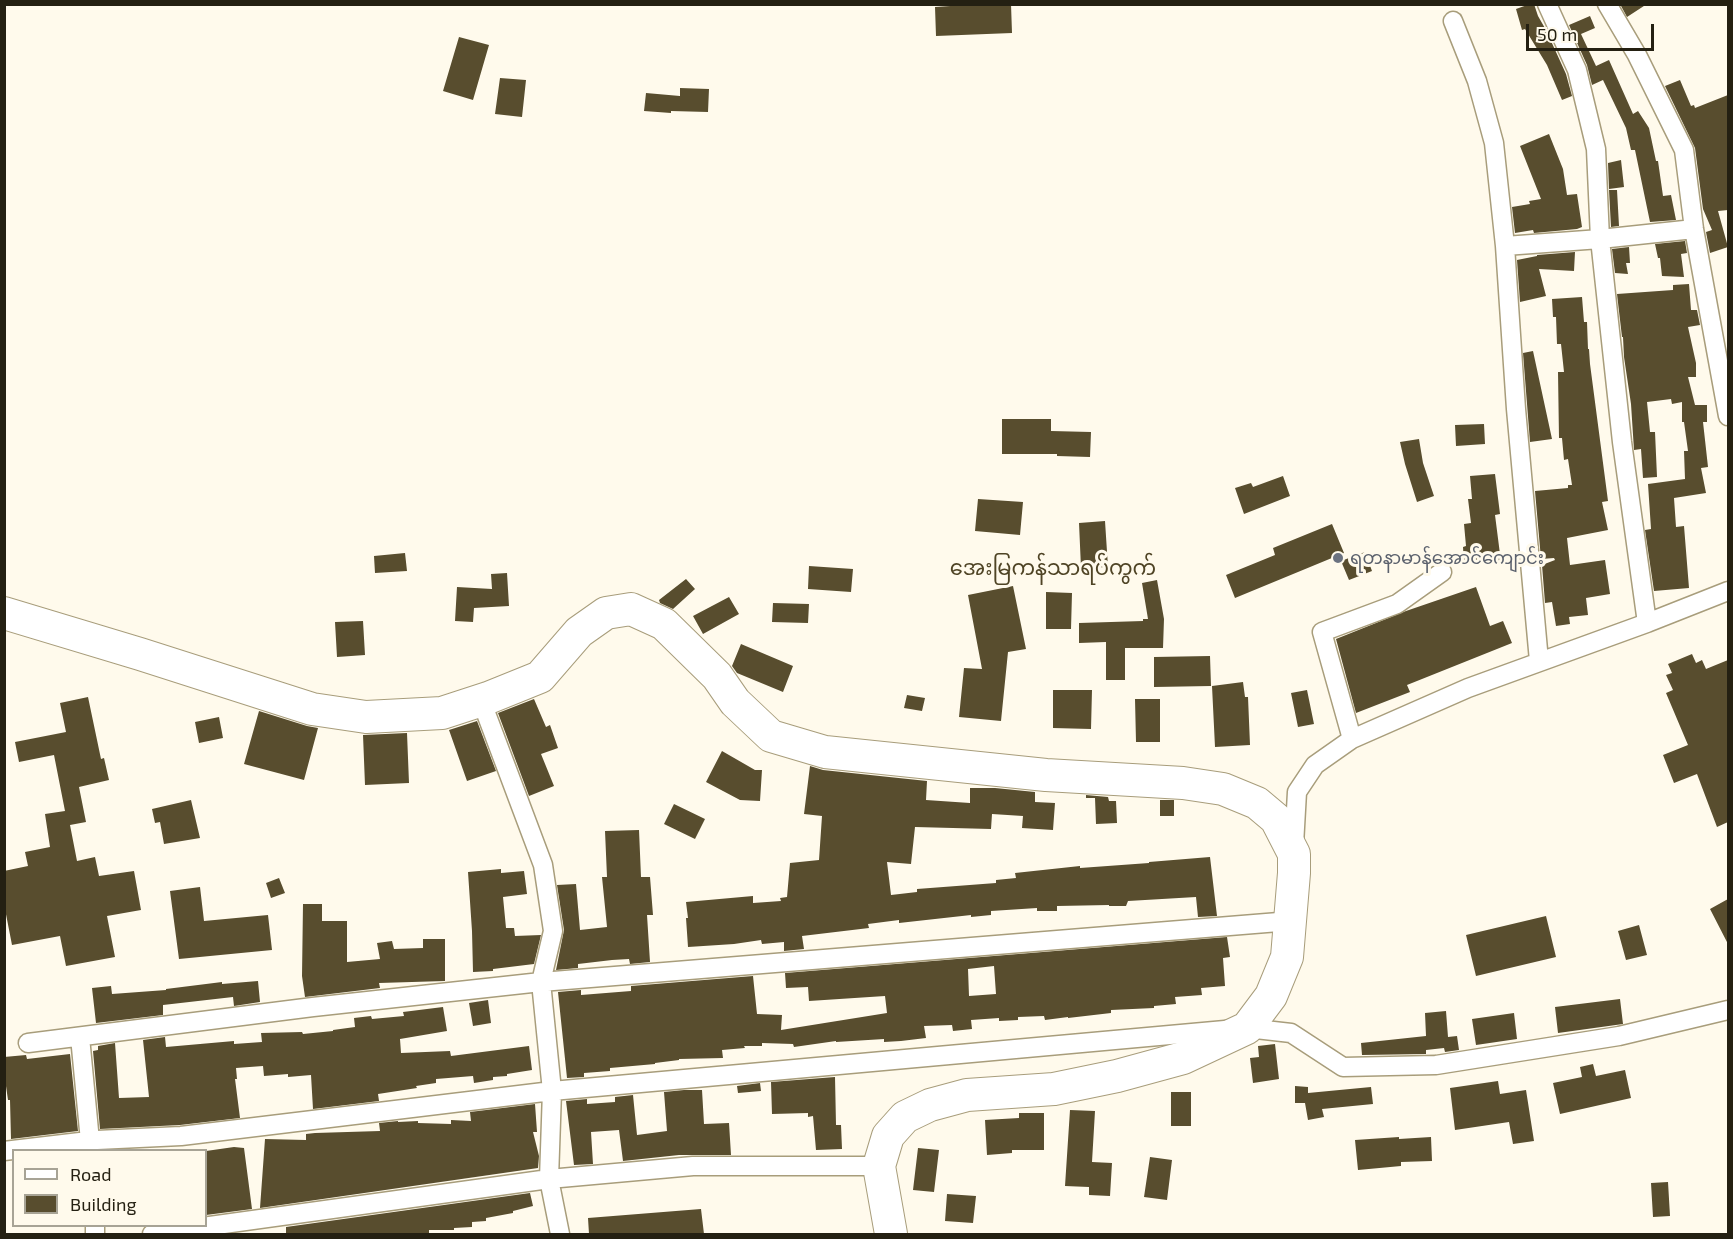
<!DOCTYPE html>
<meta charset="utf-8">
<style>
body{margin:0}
#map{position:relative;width:1733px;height:1239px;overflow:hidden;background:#fffaec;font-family:"Exo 2",sans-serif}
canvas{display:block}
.frame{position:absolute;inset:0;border:6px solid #242012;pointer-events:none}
.legend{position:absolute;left:12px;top:1149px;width:195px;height:78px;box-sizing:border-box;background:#fffaec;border:2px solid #a7a395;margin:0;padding:8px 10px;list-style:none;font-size:18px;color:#242012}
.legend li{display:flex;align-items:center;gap:12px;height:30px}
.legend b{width:30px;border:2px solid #a7a395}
.scale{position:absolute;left:1526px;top:24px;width:128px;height:27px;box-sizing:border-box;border:3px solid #242012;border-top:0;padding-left:8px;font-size:18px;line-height:21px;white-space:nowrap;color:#242012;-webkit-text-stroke:4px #fffaec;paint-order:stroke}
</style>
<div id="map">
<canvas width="1733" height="1239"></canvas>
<div class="frame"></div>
<ul class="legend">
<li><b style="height:8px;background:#fff"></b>Road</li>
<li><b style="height:16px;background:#584d2e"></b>Building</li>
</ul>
<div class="scale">50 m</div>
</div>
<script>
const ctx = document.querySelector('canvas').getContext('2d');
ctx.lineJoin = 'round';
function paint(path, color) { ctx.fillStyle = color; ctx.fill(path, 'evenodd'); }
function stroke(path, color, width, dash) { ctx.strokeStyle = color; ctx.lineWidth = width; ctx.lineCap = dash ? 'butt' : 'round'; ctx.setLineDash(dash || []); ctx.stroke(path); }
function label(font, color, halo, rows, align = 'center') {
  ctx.font = font + ' "Exo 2","Noto Sans Myanmar",sans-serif'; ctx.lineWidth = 6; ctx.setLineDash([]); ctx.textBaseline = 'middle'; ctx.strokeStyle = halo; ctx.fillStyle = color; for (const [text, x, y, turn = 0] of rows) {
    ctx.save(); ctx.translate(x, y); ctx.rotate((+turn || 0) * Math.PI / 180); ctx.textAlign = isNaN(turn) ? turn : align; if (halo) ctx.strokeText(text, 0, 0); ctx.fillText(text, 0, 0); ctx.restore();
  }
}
const building = new Path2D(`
 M981,4H1011L1012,33L936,36L935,7Z
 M1530,4H1534L1538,16L1546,30L1566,74L1572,96L1562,100L1547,65L1525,29L1522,30L1516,9Z
 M1620,4H1647L1627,17Z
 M1590,16L1595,28L1581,34L1596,66L1609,60L1633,114L1638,111L1649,128L1656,161H1658L1663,196L1671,195L1676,220L1650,222L1635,150H1631L1626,128L1603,80L1592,85L1587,65L1569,25Z
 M459,37L489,45L473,100L443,91Z
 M500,78L526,80L522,117L495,114Z
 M1680,80L1691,106L1694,105L1695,108L1728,95V210L1718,211L1728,247L1710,253L1706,232L1712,230L1703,209L1695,148L1665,86Z
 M680,88L709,89L708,112L671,111V113L644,111L646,93L680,96Z
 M1549,134L1563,169L1567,195L1577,194L1582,227L1577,229L1534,233L1533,230L1515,233L1512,207L1530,204L1529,201L1541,199L1520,146Z
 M1621,160L1624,187L1609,189L1608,163Z
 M1609,190H1617L1619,226L1611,227Z
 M1685,241L1687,253L1681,254L1684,277L1662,276L1660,258H1658L1655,244Z
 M1629,247L1630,263H1626L1628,274L1615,273L1612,249Z
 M1575,252L1574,271L1539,269L1546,296L1520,302L1517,260L1537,256V255Z
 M1689,284L1691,310H1697L1700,325L1688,327L1696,363V377H1688L1695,405H1707V422H1703L1708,467L1701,468L1706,493L1674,498L1676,527L1684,526L1689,588L1654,591L1645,530L1651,529L1648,484L1685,479L1684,451H1688L1684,422H1682V402L1672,404L1671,399L1647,402L1650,432H1655L1657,477L1643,478L1641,449L1634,450L1631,404L1624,357L1623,337H1622L1617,294L1673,290V285Z
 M1582,297L1584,322H1587L1588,349H1589L1590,364L1608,501L1602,502L1608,530L1567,538L1570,565L1605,560L1610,594L1586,598L1588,615L1569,617L1570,624L1556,626L1552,602L1545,603L1542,565L1555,560L1554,558L1541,559L1535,491L1568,488V485H1572L1568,459L1564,460L1562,438H1559L1558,372H1564L1561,344H1557L1556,317H1553L1552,299Z
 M1533,351L1552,439L1530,442L1523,353Z
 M1002,419H1051V431L1091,432L1090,457L1057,456V454H1002Z
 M1484,424L1485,444L1456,446L1455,425Z
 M1419,439L1423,463L1434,496L1417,502L1405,464L1400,442Z
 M1495,474L1500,514L1495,515L1501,562L1464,564L1463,547L1466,546L1464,524L1471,523L1468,499H1472L1470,476Z
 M1283,476L1290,496L1244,514L1235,488L1251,483L1253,487Z
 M978,499L1023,502L1020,535L975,531Z
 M1105,521L1108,567L1081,568L1079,523Z
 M1332,524L1344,553L1235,598L1226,575L1275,555L1273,548Z
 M1365,552L1372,571L1349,580L1341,561Z
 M405,553L407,571L375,573L374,556Z
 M809,566L853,569L851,592L808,589Z
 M507,573L509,606L474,608L473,622L455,621L457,587L492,589L491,574Z
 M686,579L695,589L673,609L660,603L659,600Z
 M1157,580L1164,619L1163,648H1125V680H1106V642L1079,643V623L1143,621V619H1148L1142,583Z
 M1013,586L1026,649L1008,652L1001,721L959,717L964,668L982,669L968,595Z
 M1476,587L1490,626L1503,621L1512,643L1407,685L1410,692L1356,713L1336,639L1406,611Z
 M1046,592L1072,593L1071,629H1046Z
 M729,597L739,614L703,634L693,616Z
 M773,603L809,604L808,623L772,622Z
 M363,621L365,655L337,657L335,622Z
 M741,644L793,666L783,692L737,673L732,666Z
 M1692,654L1696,663L1702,660L1706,669L1728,660V822L1717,827L1697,774L1674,783L1663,755L1688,745L1666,693L1673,690L1666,675L1672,673L1668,664Z
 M1210,656L1211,686L1154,687V657Z
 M1243,682L1245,697H1248L1250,745L1215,747L1212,686Z
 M1053,690H1092L1091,729L1053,728Z
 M1307,690L1314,724L1298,727L1291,693Z
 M907,695L925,698L922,711L904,708Z
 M88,697L101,759L104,758L109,780L79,787L86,822L70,825L77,861L95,857L99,876L134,871L141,910L107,916L115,957L66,966L60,936L12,945L4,904V871L28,866L25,852L50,847L45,814L65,811L54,755L19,762L15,742L66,732L60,703Z
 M534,699L546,727L550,725L558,748L541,754L554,786L529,796L498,713Z
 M1135,699H1160V742H1136Z
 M259,711L307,726L318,728L304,780L244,764Z
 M219,717L223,738L199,743L195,722Z
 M477,721L496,771L467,781L449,730Z
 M407,733L409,783L365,785L363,735Z
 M722,751L755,770H762L760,801L740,800L706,782Z
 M810,766L823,770L927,781L926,800L970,803V788H995L1035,792V802L1055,803L1053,830L1022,828L1023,816L992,814L991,829L915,827L911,864L887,862L891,895L917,892V889L996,883V880L1016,878L1015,873L1080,866V868L1149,863V862L1210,857L1217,916L1198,917L1196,897L1128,901L1126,906H1109V905L1057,906V911H1037V908L991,911V915L971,917V915L899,923V920L868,924L869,928L802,936L804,949L784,951V942L762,944L761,940L734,944L688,947L686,918H688L686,902L753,896V903L781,901L780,898L787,897L790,863L819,860L822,816L804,814Z
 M1086,795L1108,797L1109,801H1116L1117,823L1096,824L1095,798H1086Z
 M191,800L200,838L164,844L160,822L155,823L152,809Z
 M1160,800H1174V816H1160Z
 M674,804L705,819L695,839L664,824Z
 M639,830L641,877H650L653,915H647L650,962L630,964L629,959L612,960L578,964V968L556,970L564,930L557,885L576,884L580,930L607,927L602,877H607L605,831Z
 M501,869V873L524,871L527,894L503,897L506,928H514L515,936L541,935L534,964L493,969V971L473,972L472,931L468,872Z
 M279,878L285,893L271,898L266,883Z
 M200,887L204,921L268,915L272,950L179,959L170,891Z
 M1728,899V944L1710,909Z
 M303,904H322V921H347V962L380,959L377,943L392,941L394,949L423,948V939H445V981L379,983L380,988L305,997L302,976Z
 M1546,916L1556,957L1476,976L1466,935Z
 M1639,925L1647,955L1626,960L1618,931Z
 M1227,937L1230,957L1223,958L1225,986L1201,988L1202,995L1175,997L1176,1004L1154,1006V1008L1111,1010V1013L1068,1018V1017L1045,1020L1044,1016L1018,1017V1020L999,1021V1018L971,1020L972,1029L953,1031L952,1025L924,1026L926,1038L901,1041L884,1042V1039L836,1042V1041L794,1047L793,1044L762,1043V1046H744L745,1048L722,1050L723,1058L679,1059V1060L655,1063V1064L610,1068V1071L584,1073V1077L567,1078L558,992L581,990V995L631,991V986L753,976L757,1014L782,1015L781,1030L887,1013L885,996L809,1001L808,987L786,988L785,973ZM994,966L996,994L969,996L968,969Z
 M258,981L260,1002L234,1006L233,997L163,1005V1015L96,1023L92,988L111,986L112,994L166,990V989L222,982V984Z
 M1620,999L1623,1024L1558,1033L1555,1007Z
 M488,1000L491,1023L473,1026L469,1003Z
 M443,1007L447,1031L400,1039L401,1053L450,1051L451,1056L529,1046L532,1070L507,1074V1076L493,1077V1080L474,1083L473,1076L436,1079V1083L416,1086L417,1088L378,1094L379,1101L313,1109L311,1075L288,1077V1074L264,1076L263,1066L236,1068L237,1079H235L240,1118L180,1125L100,1129L93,1051L98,1050V1046L115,1043L119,1098L149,1097L143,1040L165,1037L166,1047L234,1041V1044L262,1042L261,1033L302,1032L303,1034L333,1031V1030L355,1027L354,1018L371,1016L372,1019L404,1016L403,1012Z
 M1446,1011L1448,1037L1457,1036L1459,1050L1445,1052L1444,1048L1426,1050V1054L1362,1055L1361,1043L1426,1036L1425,1013Z
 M1514,1013L1517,1039L1476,1045L1472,1019Z
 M1275,1044L1279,1079L1253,1083L1250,1058L1259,1057L1258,1046Z
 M70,1054L78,1131L11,1139L10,1100H8L4,1072V1057L26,1055L27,1059Z
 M1593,1064L1596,1076L1625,1070L1631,1098L1560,1114L1553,1083L1582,1077L1580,1067Z
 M835,1077L836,1125H841L842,1149L816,1150L813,1116L808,1117V1113L772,1114L771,1082Z
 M1498,1081L1500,1094L1526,1090L1534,1141L1513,1144L1509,1122L1455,1130L1450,1088Z
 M760,1083L761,1091L738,1093L737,1086Z
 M1295,1086L1308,1087V1093L1371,1087L1373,1104L1322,1109L1324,1117L1308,1120L1305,1103H1295Z
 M684,1090H702L704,1124L729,1123L731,1155H679L623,1161L619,1130L591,1132L593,1164L574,1165L566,1101L587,1099V1104L615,1102V1097L633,1095L637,1135L667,1131L664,1092Z
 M1171,1092H1191V1126H1171Z
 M535,1104L537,1132H533L539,1156L538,1168L260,1208L265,1139L306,1140V1134L315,1133L380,1131L379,1123L398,1121V1122L418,1121V1123L451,1124V1120L471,1121L470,1112Z
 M1070,1110L1095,1111L1092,1162L1112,1163L1110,1196L1089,1195V1187L1065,1186Z
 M1019,1113H1044V1150H1012V1153L987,1155L985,1120L1019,1118Z
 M1399,1137V1139L1431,1137L1432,1161L1401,1162V1166L1358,1170L1355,1140Z
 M234,1147L244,1148L252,1209L206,1215V1151Z
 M918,1148L939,1150L934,1192L913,1190Z
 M1150,1157L1172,1160L1167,1200L1144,1197Z
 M1668,1182L1670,1216L1653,1217L1651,1183Z
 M530,1193L533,1206L513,1211V1213L486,1218V1221L472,1222V1227L454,1228V1230H429V1234H286V1227Z
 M947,1194L976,1196L973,1223L945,1221Z
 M701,1209L704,1234H589L588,1218Z`);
const street = new Path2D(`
 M1547,4L1577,70L1596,149L1600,239L1622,442L1647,623
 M1607,4L1637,55L1684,150L1694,229L1728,416
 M1453,21L1477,81L1494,143L1505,246L1516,409L1539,661
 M1505,246L1600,239L1694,229
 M481,700L543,865L553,931L541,982L552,1091L549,1179L560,1234
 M1352,739L1322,632L1397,604L1442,572
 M1294,845L1297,792L1315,765L1352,739L1468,688L1647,623L1728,591
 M80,1037L90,1141
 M28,1043L313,1007L541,982L1291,921
 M4,1151L97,1140L181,1136L552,1091L1247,1028L1291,1033L1343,1067L1436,1065L1619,1036L1728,1010
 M95,1234V1226
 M152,1234L549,1179L693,1166H879`);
const highway = new Path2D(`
 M4,613L140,654L312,709L366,717L442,713L488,698L540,677L579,632L606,613L631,609L664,624L717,676L735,702L771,736L825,752L1046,775L1183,783L1223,789L1257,803L1276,819L1294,854V873L1287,957L1271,996L1247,1028L1183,1058L1117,1076L1054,1089L967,1095L930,1105L905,1117L888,1136L879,1166L891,1234`);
const markers = [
 [1338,558,6,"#6b7280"]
];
const worshipNames = [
 ["ရတနာမာန်အောင်ကျောင်း",1350,558]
];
const quarterNames = [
 ["အေးမြကန်သာရပ်ကွက်",1053,568]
];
paint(building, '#584d2e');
stroke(street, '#a89d7b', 21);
stroke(highway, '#a89d7b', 34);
stroke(street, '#fff', 18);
stroke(highway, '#fff', 32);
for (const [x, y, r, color] of markers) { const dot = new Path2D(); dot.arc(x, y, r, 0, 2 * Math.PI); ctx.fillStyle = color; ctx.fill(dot); stroke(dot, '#fffaec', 2); }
label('18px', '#5b616d', '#fffaec', worshipNames, 'left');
label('21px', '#4f4425', '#fffaec', quarterNames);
</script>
